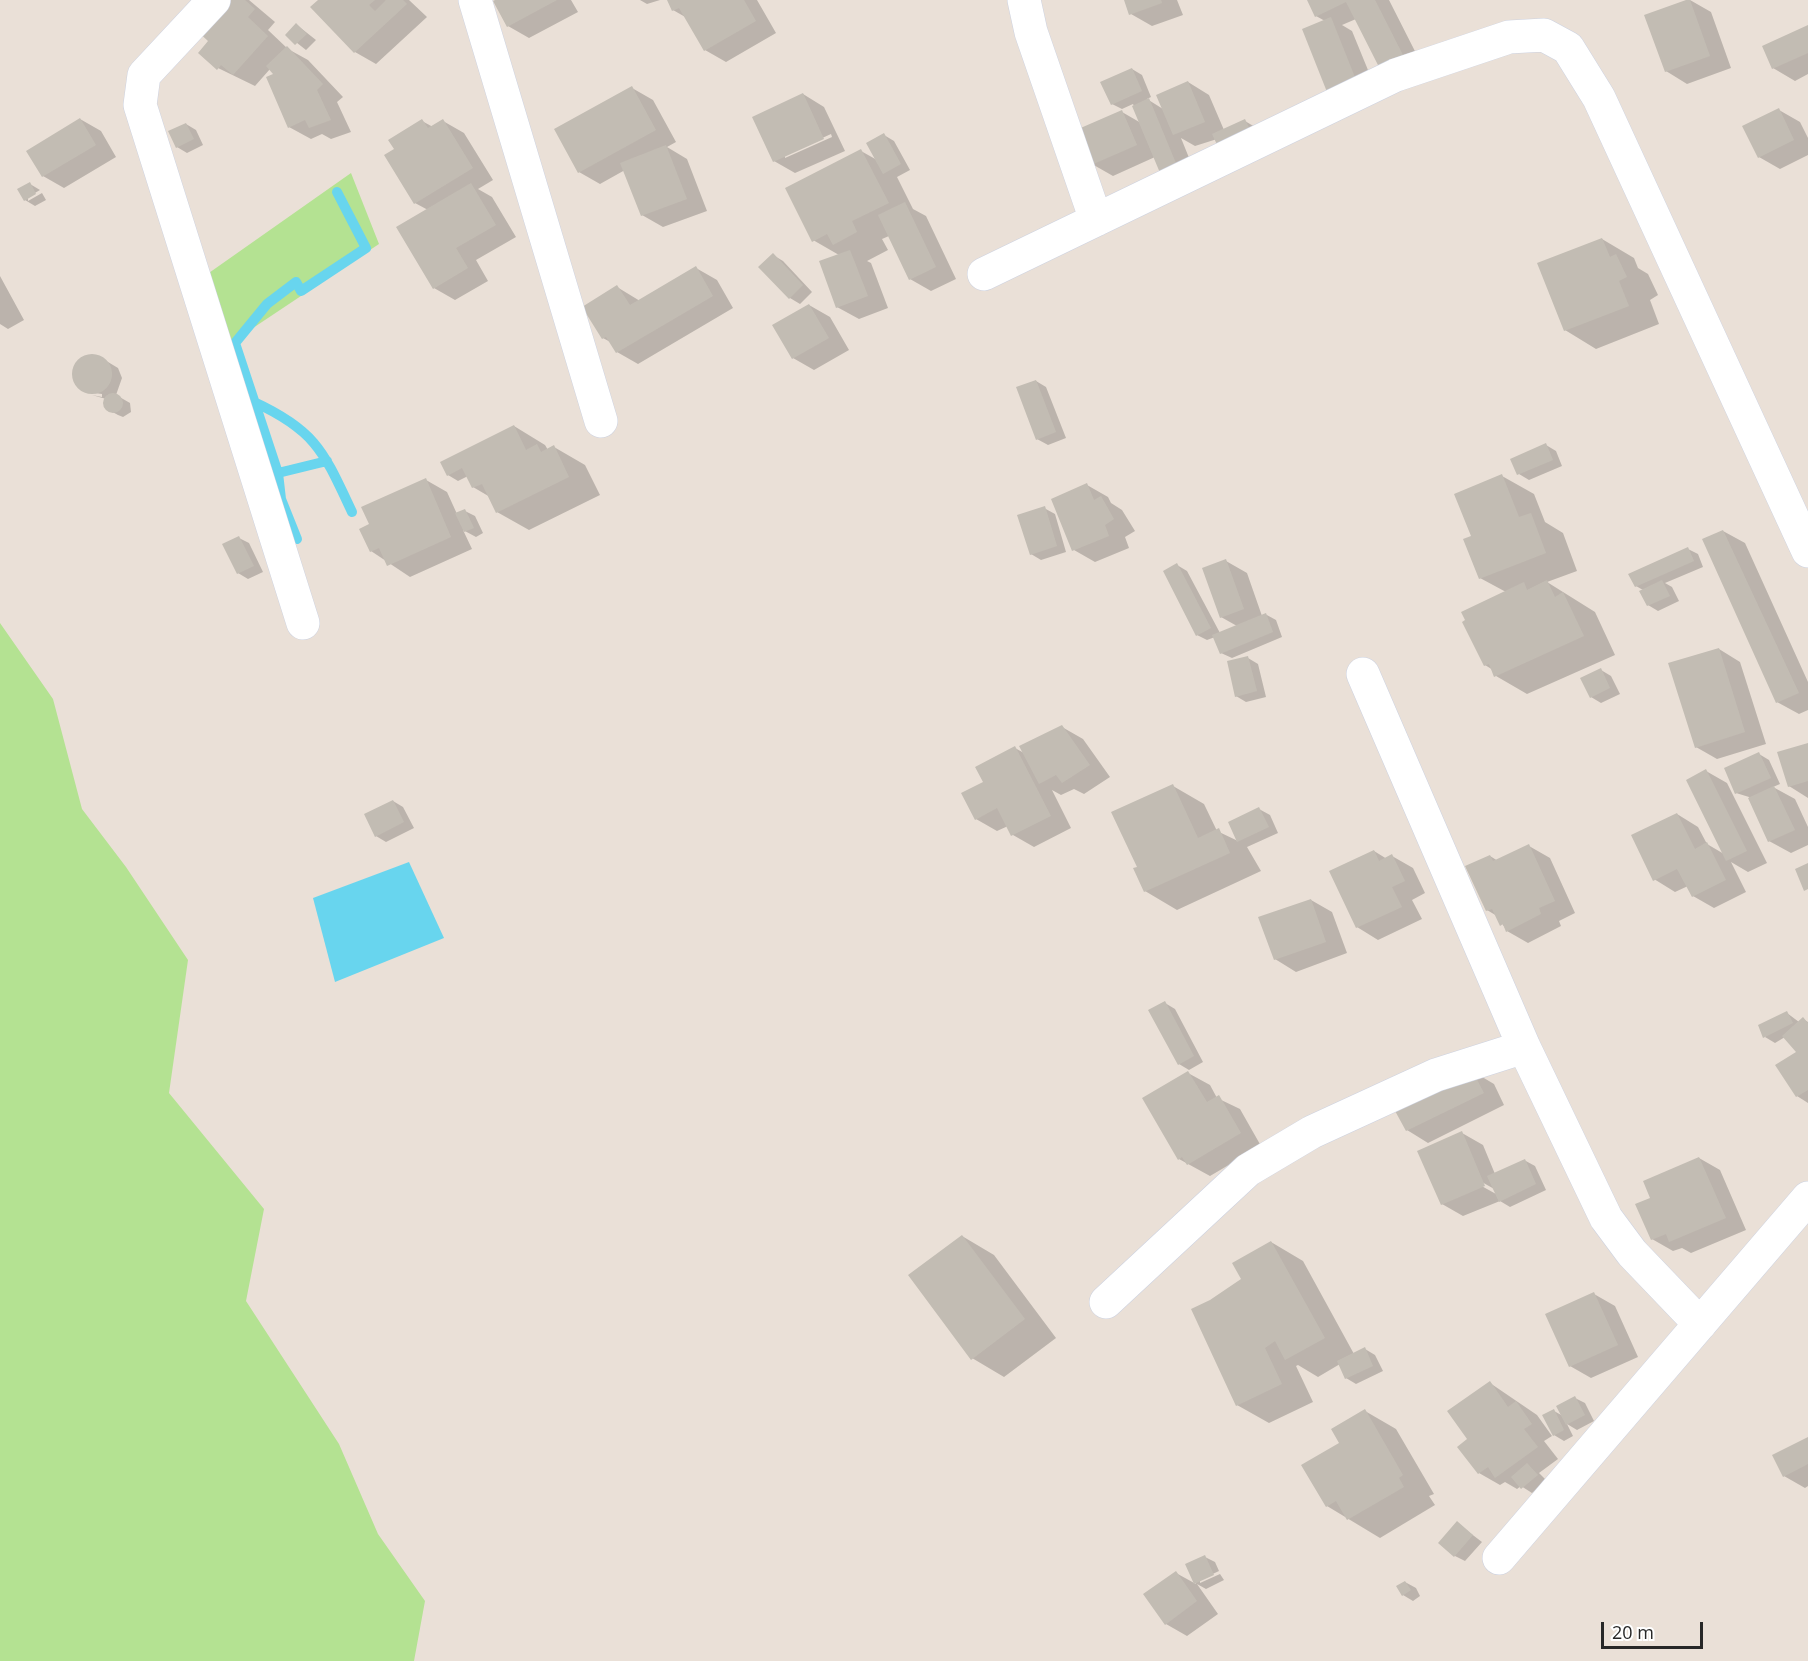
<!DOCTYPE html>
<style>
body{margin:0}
#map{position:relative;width:1808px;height:1661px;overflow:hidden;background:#eae0d7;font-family:"Open Sans",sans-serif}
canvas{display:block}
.scale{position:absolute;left:1601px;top:1622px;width:102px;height:27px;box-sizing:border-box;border:3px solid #272727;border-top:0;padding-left:8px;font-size:18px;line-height:21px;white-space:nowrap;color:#272727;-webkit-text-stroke:4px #fff;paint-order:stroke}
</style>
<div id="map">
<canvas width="1808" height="1661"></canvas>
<div class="scale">20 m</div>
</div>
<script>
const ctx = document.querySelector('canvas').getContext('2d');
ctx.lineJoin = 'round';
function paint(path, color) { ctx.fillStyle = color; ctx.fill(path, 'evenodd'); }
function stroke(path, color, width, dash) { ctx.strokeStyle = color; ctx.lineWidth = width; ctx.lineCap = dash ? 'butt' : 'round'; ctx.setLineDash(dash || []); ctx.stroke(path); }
const green = new Path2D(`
 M351,173L379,244L226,346L206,275Z
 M0,623L53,699L82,809L126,867L188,960L169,1093L264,1209L246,1301L339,1444L378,1534L425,1601L414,1661H0Z`);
const water = new Path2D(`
 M409,862L444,938L335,982L313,898Z`);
const shadow = new Path2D(`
 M224,0H249L275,22L268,30L288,49L308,60L343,97L337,102L351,132L331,139L322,134L311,139L289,127L276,74L270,69L255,86L218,68L211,41Z
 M320,0H409L427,17L376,64L355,52L312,7Z
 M498,0H571L578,12L529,38L508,26Z
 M640,0H660L647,4Z
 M668,0H757L776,33L726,62L705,50L687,18L673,10Z
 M1126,0H1177L1183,15L1152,26L1131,14Z
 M1309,0H1389L1424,69L1402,80L1356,19L1342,25L1352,31L1377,92L1350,103L1325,21L1316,16Z
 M1690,0L1711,12L1731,68L1687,84L1666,71Z
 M297,25L316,40L306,50L287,35Z
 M1808,27V74L1795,81L1773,68L1764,46Z
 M1132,69L1142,75L1151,97L1147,99L1163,109L1188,82L1209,95L1224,130L1245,121L1255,127L1195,146L1181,138L1200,185L1155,157L1113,176L1092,164L1122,112L1141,123L1133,104L1122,109L1112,104Z
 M632,88L653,100L676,142L667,147L687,159L707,211L663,227L642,215L625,170L600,184L579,172Z
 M803,94L824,107L845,151L795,173L774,161ZM831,134L832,137L785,158V155Z
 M1779,110L1800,122L1808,138V155L1780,169L1759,157Z
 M80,119L101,131L116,157L64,188L43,176Z
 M422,121L433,127L443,121L464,133L493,180L478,189L492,197L516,237L476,260L488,281L455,300L434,288L428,210L415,203L396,150Z
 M186,124L196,130L203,145L187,153L177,147Z
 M884,135L894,141L910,170L897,177L913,209L926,216L956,279L931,291L910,279L889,236L882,239L888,250L867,261L871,263L888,308L859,319L837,307L839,255L813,240L861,151L877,160Z
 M30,184L40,190L28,197V201L42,193L46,200L35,206L25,200Z
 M1602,239L1634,258L1638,268L1648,274L1658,295L1650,300L1659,324L1596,349L1565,330Z
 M773,255L783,261L812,292L800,304L790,298Z
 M696,268L717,280L733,308L638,364L617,352L612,343L603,338L617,287L640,301Z
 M0,276L24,320L8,329L0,324Z
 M809,305L830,317L849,350L814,370L793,358Z
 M87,356H98L118,368L122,378L116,395L130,403L131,412L123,417L118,415L107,409L106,399L92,395L102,397V394L87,392L79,387L74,370L78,363Z
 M1036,381L1046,387L1066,438L1048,445L1037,439Z
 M514,426L545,445L548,450L554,447L585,465L600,495L529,530L497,512L490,497L473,487L468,476L458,481L448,475Z
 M1546,445L1556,451L1562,466L1529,480L1519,474Z
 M1502,476L1534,494L1545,522L1563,533L1577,571L1547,582L1595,612L1615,655L1527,694L1496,676L1493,670L1485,665L1506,592L1480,578L1472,537Z
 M426,480L447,492L457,514L465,511L475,516L483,533L476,537L463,530L472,549L410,577L371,551V525Z
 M1087,485L1108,497L1111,503L1122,510L1135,531L1125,537L1129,548L1095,562L1074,550Z
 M1044,508L1055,514L1066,552L1041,560L1031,554Z
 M1723,531L1745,543L1808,682V710L1799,714L1777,702Z
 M239,538L249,543L263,572L248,579L238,573Z
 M1688,549L1698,554L1703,567L1665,583L1672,587L1679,601L1658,611L1648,605L1643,590L1636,586Z
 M1226,561L1247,573L1262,616L1265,614L1276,620L1282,637L1232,658L1221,653L1215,637L1207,640L1197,635L1177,565L1187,571L1220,633L1237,626L1221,617Z
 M1719,649L1740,662L1766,744L1717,759L1696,747Z
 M1248,658L1258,664L1266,697L1246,702L1236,696Z
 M1601,670L1611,676L1620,694L1601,703L1591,697Z
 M1062,727L1083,739L1110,777L1084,794L1074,789L1061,795L1052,790L1071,828L1034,847L1013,835L1008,826L997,831L976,819L985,782L1015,748L1024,753Z
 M1808,744V798L1789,786Z
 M1759,754L1769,760L1780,784L1773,787L1795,799L1808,827V845L1791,853L1769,841L1749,797L1736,793Z
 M1706,771L1727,783L1767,863L1748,872L1731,862L1746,892L1714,908L1693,896L1688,886L1675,892L1654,879L1677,814L1698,827L1707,844L1724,854Z
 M1173,786L1204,804L1217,831L1238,841L1230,823L1259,809L1270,815L1278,833L1247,847L1261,871L1177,910L1145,891L1139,867Z
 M393,801L403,807L414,828L386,842L376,836Z
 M1529,846L1550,858L1575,913L1559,921L1561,926L1528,943L1507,931L1497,916L1487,910L1490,856L1498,861Z
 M1374,851L1387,859L1392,856L1413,868L1425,893L1412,900L1422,919L1378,940L1357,927Z
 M1311,900L1332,912L1347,953L1296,972L1275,959Z
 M1165,1003L1175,1009L1203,1062L1189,1070L1179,1064Z
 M1787,1013L1799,1022L1803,1019L1808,1022V1103L1797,1096L1799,1052L1785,1037L1775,1043L1765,1037Z
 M1472,1071L1494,1084L1504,1105L1428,1143L1407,1130Z
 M1188,1073L1210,1085L1217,1098L1240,1109L1261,1146L1210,1176L1179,1159Z
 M1462,1133L1483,1145L1495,1174L1524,1160L1535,1166L1546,1190L1510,1207L1500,1201L1463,1216L1442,1204ZM1480,1181L1496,1190V1194L1478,1184Z
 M1699,1158L1720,1170L1746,1230L1691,1253L1682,1248L1673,1251L1652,1239V1199Z
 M962,1236L994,1255L1056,1338L1004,1377L972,1358Z
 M1271,1242L1303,1261L1354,1354L1365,1349L1375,1355L1383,1371L1356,1384L1346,1378L1340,1364L1318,1377L1298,1365L1296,1366L1313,1402L1269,1423L1237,1405L1243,1279Z
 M1594,1294L1615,1306L1638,1357L1591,1378L1570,1366Z
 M1490,1383L1537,1415L1552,1436L1544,1441L1558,1459L1539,1473L1547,1481L1532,1493L1521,1486L1517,1489L1505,1482L1500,1485L1479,1473L1469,1440Z
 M1575,1398L1585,1403L1594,1421L1577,1430L1567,1424L1573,1436L1564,1441L1554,1435V1411L1563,1416Z
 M1365,1411L1396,1429L1434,1494L1429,1496L1435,1505L1380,1538L1327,1506L1341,1443Z
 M1808,1438V1486L1805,1488L1784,1476Z
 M1457,1523L1482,1542L1465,1561L1455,1556Z
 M1205,1557L1215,1562L1219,1571L1200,1580V1583L1220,1574L1224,1580L1206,1589L1197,1584L1218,1614L1187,1636L1166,1624L1176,1573L1196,1584L1187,1565Z
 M1405,1582L1416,1588L1420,1596L1413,1601L1403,1595Z`);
const stream = new Path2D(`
 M254,402C317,431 324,453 352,512
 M278,473L327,461
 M297,539L281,499L278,473L235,343L267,304L296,282L301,291L366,248L337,192`);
const building = new Path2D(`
 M222,0H245L255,9L248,17L268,36L233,75L221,65L217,70L198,53L208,41L195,29Z
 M318,0H375L369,5L375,11L386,0H403L407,4L354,53L310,7Z
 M495,0H557L507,27L493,1Z
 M667,0H744L756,21L704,51L679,8L672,11Z
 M1124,0H1161L1162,3L1129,15Z
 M1307,0H1375L1404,57L1380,69L1346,2L1315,17Z
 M1686,0H1690L1710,56L1665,72L1644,15Z
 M1331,17L1356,80L1327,92L1302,29Z
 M296,23L307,34L295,45L285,35Z
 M1808,25V53L1772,69L1762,46Z
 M287,46L323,84L317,90L331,120L309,128L305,120L288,128L266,77L273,74L266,66Z
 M1132,68L1142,91L1111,105L1100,82Z
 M1188,81L1205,122L1173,135L1156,95Z
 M632,86L656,130L578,173L554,129Z
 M803,93L824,139L773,162L752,117Z
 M1149,98L1180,173L1163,180L1132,106Z
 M1779,108L1794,140L1758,158L1742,126Z
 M1122,110L1137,145L1091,165L1076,130Z
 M80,118L96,145L42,177L26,151Z
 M422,119L428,128L443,119L473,168L414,204L384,155L394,149L388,140Z
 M1245,119L1253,136L1220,151L1212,134Z
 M186,123L194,139L176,148L168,131Z
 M884,133L901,164L883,174L866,143Z
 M666,145L687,199L641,216L620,163Z
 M861,149L889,203L852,221L857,232L833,245L827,234L812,242L785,188Z
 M30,182L36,194L24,201L17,189Z
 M471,183L496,225L456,248L468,268L433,289L396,227Z
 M905,202L936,267L909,280L878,215Z
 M1602,238L1610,257L1616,254L1627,277L1619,281L1629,306L1564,331L1537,263Z
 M850,250L868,296L836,308L819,261Z
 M773,253L803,285L789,299L758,267Z
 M696,266L713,296L616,353L606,337L602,339L582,307L617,285L630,305Z
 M809,304L829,338L792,359L772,325Z
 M72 374a20 20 0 1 1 40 0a20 20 0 1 1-40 0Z
 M1036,380L1056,432L1036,440L1016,387Z
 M103 403a10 10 0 1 1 20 0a10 10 0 1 1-20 0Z
 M514,425L526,450L537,444L541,452L554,445L569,477L496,513L482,484L472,488L462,468L447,476L440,462Z
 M1546,443L1553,460L1517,475L1510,459Z
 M1502,474L1519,517L1531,513L1546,553L1479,579L1463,539L1471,536L1454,494Z
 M426,478L451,537L387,566L379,548L370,552L359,529L369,524L361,507Z
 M1087,483L1094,500L1101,496L1114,519L1105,525L1109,536L1072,551L1051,499Z
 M1045,506L1057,546L1030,555L1017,515Z
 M465,509L474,528L464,532L455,513Z
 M1723,530L1799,693L1776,703L1702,539Z
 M239,536L254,566L237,574L222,544Z
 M1688,547L1694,561L1635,587L1628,574Z
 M1226,559L1244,609L1220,618L1202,568Z
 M1177,563L1211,628L1196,636L1163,571Z
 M1547,580L1555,597L1563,592L1584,636L1494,677L1489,664L1484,666L1462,622L1465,620L1461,612L1524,582L1527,590Z
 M1662,580L1670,596L1647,606L1639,591Z
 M1266,613L1273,632L1220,654L1212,635Z
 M1719,648L1745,732L1695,748L1668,663Z
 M1248,656L1257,691L1235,697L1227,661Z
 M1601,668L1610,688L1590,698L1580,678Z
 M1062,725L1090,765L1062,783L1056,775L1039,784L1019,746Z
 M1808,743V781L1788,787L1777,752Z
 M1015,746L1051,816L1011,836L997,808L975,820L961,793L983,782L975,767Z
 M1759,752L1771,778L1735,794L1724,768Z
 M1706,769L1747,851L1726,861L1686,780Z
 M1173,784L1198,838L1219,828L1230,853L1144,892L1133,868L1137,867L1111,812Z
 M1774,786L1795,830L1768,842L1748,798Z
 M393,800L404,822L375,837L364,814Z
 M1259,807L1269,827L1237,842L1228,822Z
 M1677,813L1695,849L1707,842L1726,880L1692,897L1677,869L1653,881L1631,835Z
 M1529,844L1555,901L1539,908L1541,914L1506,932L1503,924L1500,926L1492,909L1486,911L1465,866L1490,855L1493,861Z
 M1374,850L1379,861L1392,854L1405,881L1392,887L1402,907L1356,928L1329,871Z
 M1808,863V889L1804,891L1795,869Z
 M1311,899L1326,942L1274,960L1258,917Z
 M1165,1001L1194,1056L1178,1065L1148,1010Z
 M1787,1011L1793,1023L1763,1038L1758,1025Z
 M1803,1017L1808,1023V1090L1796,1097L1775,1065L1796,1052L1782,1036Z
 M1472,1070L1484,1093L1406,1131L1394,1109Z
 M1188,1071L1207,1102L1219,1095L1241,1133L1187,1165L1182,1157L1178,1160L1142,1098Z
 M1462,1131L1485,1186L1441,1205L1417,1151Z
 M1699,1157L1726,1218L1669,1242L1666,1234L1651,1240L1635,1204L1650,1198L1643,1181Z
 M1525,1159L1536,1184L1499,1202L1487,1176Z
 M962,1235L1025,1319L971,1360L908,1275Z
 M1271,1241L1325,1338L1285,1360L1275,1341L1265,1348L1282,1384L1236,1406L1191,1309L1210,1300L1241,1279L1232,1263Z
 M1594,1292L1618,1345L1569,1367L1545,1314Z
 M1365,1347L1373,1366L1345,1379L1337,1361Z
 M1490,1381L1508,1407L1516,1401L1532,1424L1524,1429L1538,1447L1495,1478L1488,1467L1478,1474L1457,1447L1467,1439L1447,1411Z
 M1575,1396L1585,1415L1566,1425L1556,1406Z
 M1365,1409L1403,1475L1399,1478L1404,1487L1347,1520L1336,1501L1326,1507L1301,1465L1339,1443L1331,1429Z
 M1554,1409L1564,1430L1553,1436L1542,1415Z
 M1808,1437V1464L1783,1477L1772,1455Z
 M1527,1463L1538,1475L1521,1489L1511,1477Z
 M1457,1521L1473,1535L1454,1557L1438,1543Z
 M1205,1555L1214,1575L1194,1584L1185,1564Z
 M1176,1571L1197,1601L1165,1625L1143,1594Z
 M1405,1581L1411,1590L1402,1596L1396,1586Z`);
const minor = new Path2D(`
 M214,0L144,75L140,105L303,623
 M475,0L601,421
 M1024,0L1031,32L1096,220
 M984,274L1396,75L1509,37L1544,35L1568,48L1599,98L1808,551
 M1363,674L1524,1047L1606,1218L1632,1253L1700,1324
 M1106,1302L1248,1170L1312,1132L1436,1075L1524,1047
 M1499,1558L1808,1198`);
paint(green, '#b4e292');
paint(water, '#68d5ee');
paint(shadow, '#0003');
stroke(stream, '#68d5ee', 10);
paint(building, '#c2bcb3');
stroke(minor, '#cdd2e0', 34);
stroke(minor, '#fff', 33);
</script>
